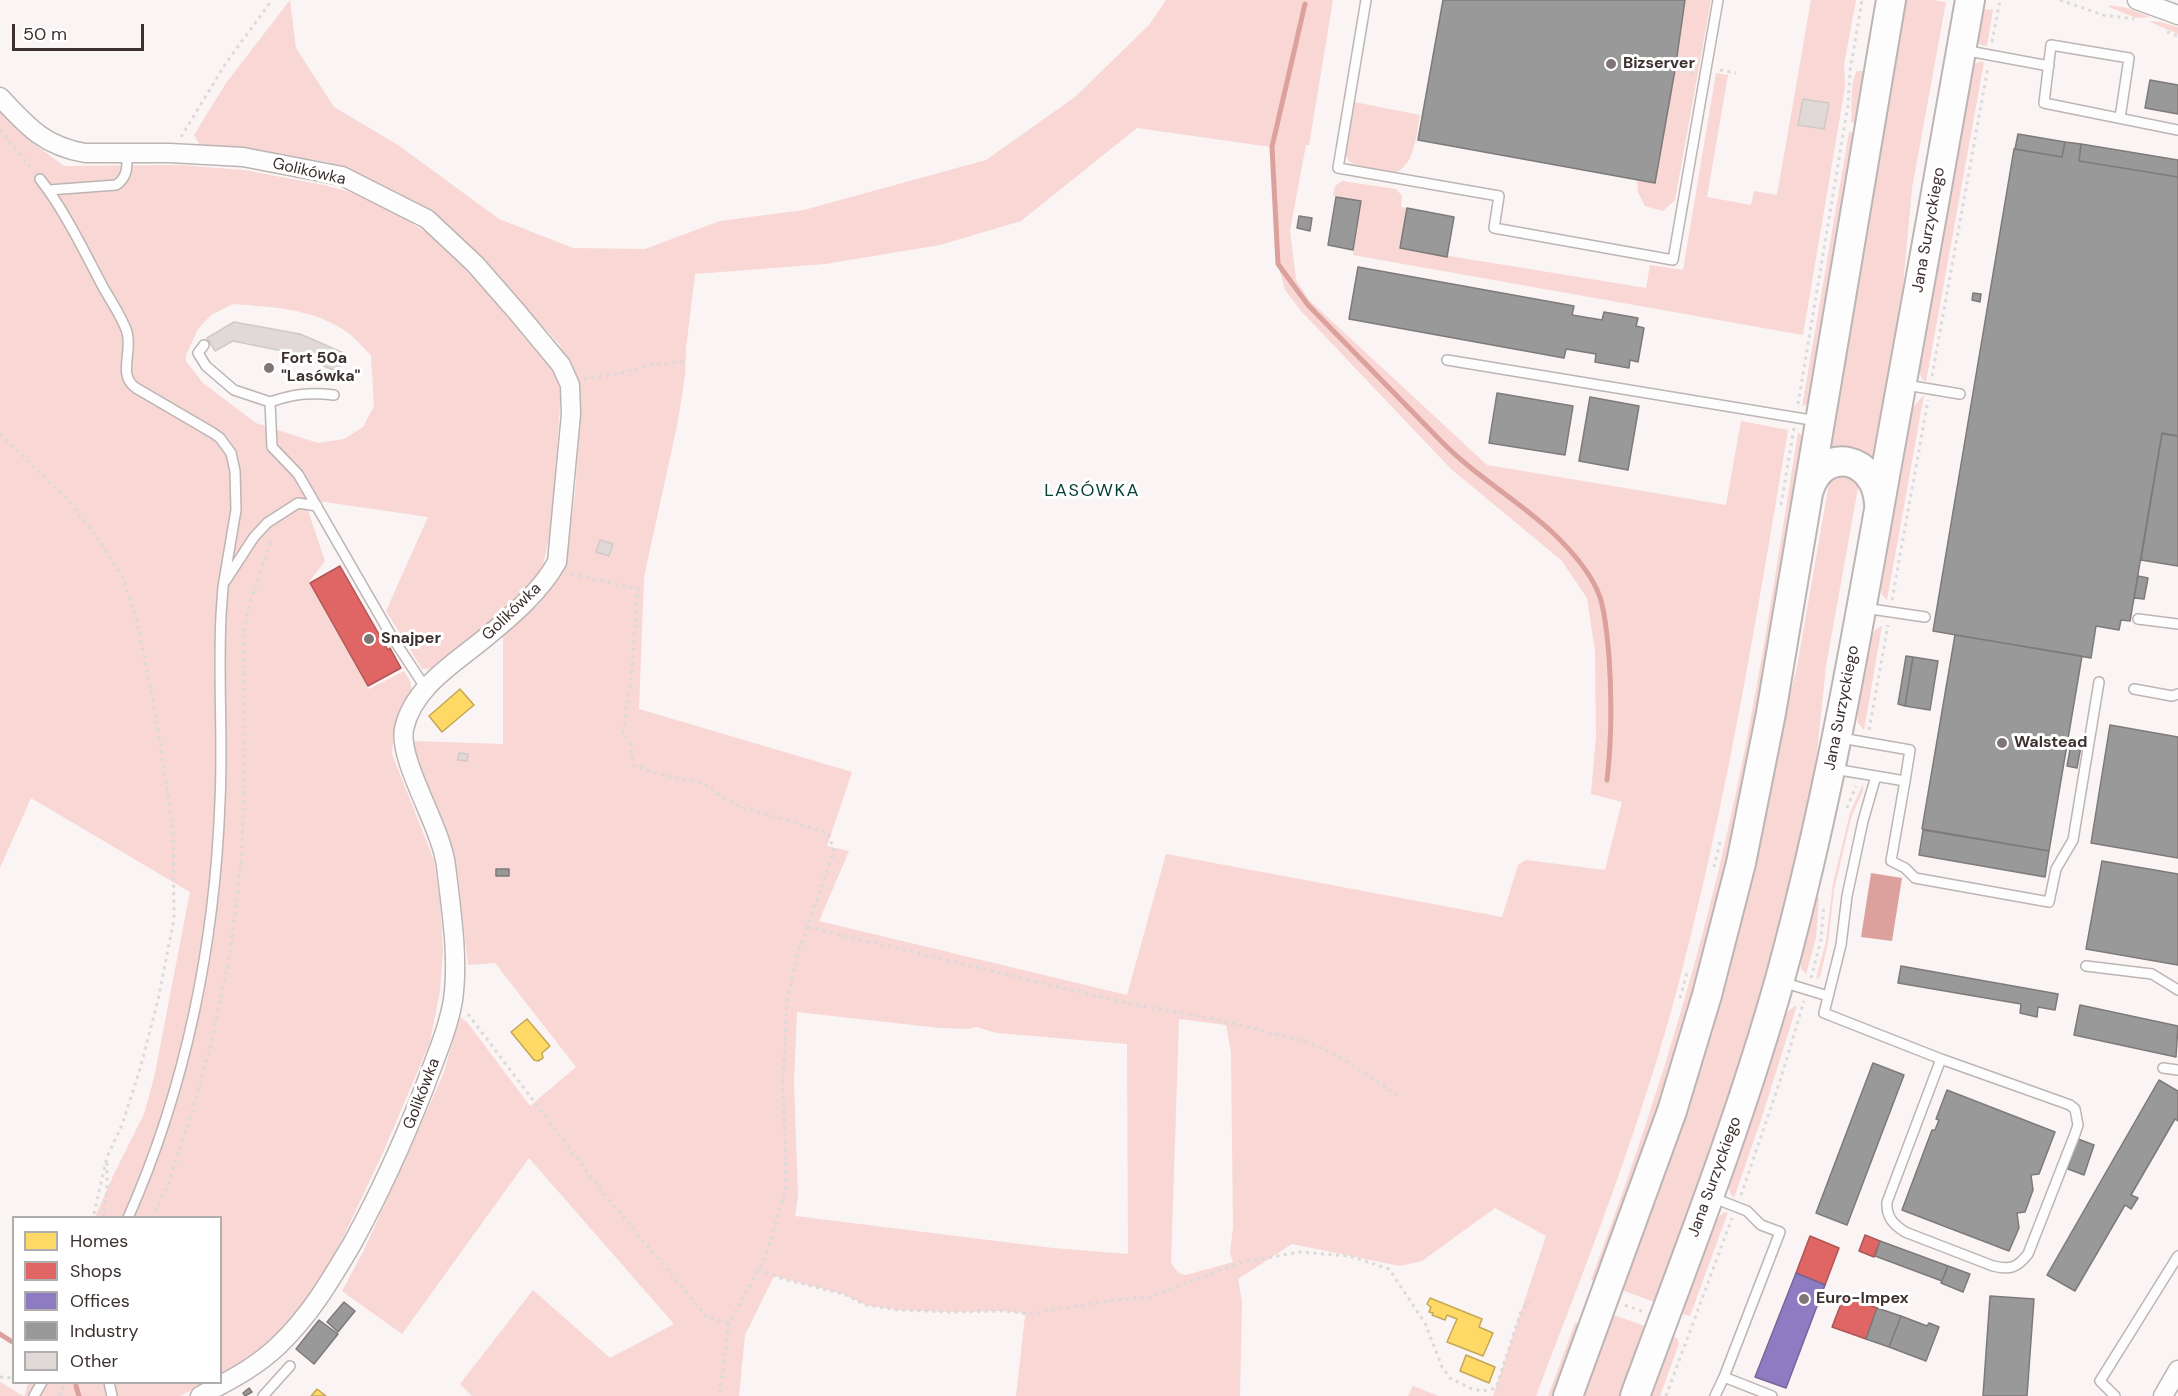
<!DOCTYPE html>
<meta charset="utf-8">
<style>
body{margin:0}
#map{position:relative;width:2178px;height:1396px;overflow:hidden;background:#faf4f4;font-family:"DM Sans",sans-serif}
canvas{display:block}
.legend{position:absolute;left:12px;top:1216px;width:210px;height:168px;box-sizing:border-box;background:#fff;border:2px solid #b1adac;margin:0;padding:8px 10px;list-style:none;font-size:18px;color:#3c312f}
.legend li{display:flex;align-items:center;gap:12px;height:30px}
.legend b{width:30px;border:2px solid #b1adac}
.scale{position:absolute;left:12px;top:24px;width:132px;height:27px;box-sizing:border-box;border:3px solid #3c312f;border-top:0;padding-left:8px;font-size:18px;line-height:21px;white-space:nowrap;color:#3c312f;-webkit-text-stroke:4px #fff;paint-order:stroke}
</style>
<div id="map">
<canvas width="2178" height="1396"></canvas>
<ul class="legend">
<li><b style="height:16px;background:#ffd966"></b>Homes</li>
<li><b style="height:16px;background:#e06666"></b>Shops</li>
<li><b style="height:16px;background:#8e7cc3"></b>Offices</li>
<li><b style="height:16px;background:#999"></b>Industry</li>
<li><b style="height:16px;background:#e1d9d8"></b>Other</li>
</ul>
<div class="scale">50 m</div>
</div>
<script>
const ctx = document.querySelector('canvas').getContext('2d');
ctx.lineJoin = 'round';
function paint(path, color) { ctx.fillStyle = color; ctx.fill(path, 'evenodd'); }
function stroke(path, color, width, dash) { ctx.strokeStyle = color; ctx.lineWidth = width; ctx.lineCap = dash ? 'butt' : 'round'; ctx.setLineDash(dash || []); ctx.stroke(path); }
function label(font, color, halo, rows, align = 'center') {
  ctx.font = font + ' "DM Sans",sans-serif'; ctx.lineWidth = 6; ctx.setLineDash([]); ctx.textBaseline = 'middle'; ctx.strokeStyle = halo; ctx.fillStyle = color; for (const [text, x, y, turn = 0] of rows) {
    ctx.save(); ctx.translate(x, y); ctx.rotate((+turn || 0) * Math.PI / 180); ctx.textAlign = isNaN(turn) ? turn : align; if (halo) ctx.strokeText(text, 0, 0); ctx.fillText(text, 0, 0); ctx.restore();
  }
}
const green = new Path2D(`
 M290,0L296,48L334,107L398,145L499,219L573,248L645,249L720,221L804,210L986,160L1075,97L1149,25L1166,0H1333L1309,145H1306L1290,230L1296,280L1309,300L1487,465L1726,505L1741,421L1788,430C1757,615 1727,800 1679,982C1642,1123 1588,1260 1536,1396H1493L1546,1236L1495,1208L1422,1261L1400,1266L1292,1244L1238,1279L1242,1301L1240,1396H1016L1025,1316L1023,1313L1003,1311L952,1312L898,1310L866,1305L843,1294L774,1276L745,1335L739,1396H472L460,1384L533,1290L610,1358L674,1324L529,1158L402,1334L342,1291L364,1250L443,1075L460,1017L467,1022L530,1106L576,1067L495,963L468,965L458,876L454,853L411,741L503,744V636L536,607L564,570L575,493L579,438L576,392L570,367L559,344L469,247L432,213L327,162L199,144L194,135L226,83ZM1137,128L1271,147L1278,264L1285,290L1301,311L1451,469L1561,560L1587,598L1595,651L1596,736L1591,794L1622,802L1605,870L1526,860L1518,865L1502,917L1166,854L1127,995L819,921L849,851L827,846L852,772L639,709L644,577L678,421L685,376L686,348L695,274L825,264L940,245L1021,221ZM797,1012L940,1028L968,1029L976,1027L997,1033L1127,1044L1128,1254L1053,1248L795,1216L798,1196L794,1080ZM1179,1019L1226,1025L1231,1052L1233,1227L1230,1253L1233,1262L1186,1275C1177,1274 1175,1269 1171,1262Z
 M1685,0H1711L1675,200L1663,211L1645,206L1638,192L1637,180L1655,183L1675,70Z
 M1811,0H1856L1844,65L1845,87L1803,335L1353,255L1361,201L1333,196L1335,186L1342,181L1396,189L1402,196L1401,207L1407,208L1400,248L1646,288L1650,265L1683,270L1716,73L1728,75L1707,197L1751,205L1754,191L1777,195Z
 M1901,0H1932L1946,2L1912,188L1902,297L1873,461L1826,453Z
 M2109,5L2127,8L2150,17L2136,18L2109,7Z
 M1983,9L1993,10L1987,46L1981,45L1977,41Z
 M2148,21L2161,22L2178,27V34Z
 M1979,62H1984L1926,382L1922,379L1918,369L1973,64Z
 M1857,71H1865L1861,119L1855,123L1851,122C1853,106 1849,85 1857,71Z
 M1354,102L1420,115C1417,132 1414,173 1390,173C1384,173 1377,170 1372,169C1363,168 1351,166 1347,158C1342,147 1352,114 1354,102Z
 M0,109L29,140L64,166L179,165L244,170L324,185L350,192L400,216L430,235L479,283L555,374L561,393L551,528L543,565L524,595L436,668L422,669L386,611L428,517L304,499L325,561L309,582L369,689L404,671C419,692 409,697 399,717C394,728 393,742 392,754L434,860L440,902L443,950L440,991L430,1042L385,1148L342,1240L316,1287L268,1343L246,1361L221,1375L220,1218L95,1217L113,1176L144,1114L154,1078L190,892L31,798L0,868ZM233,304C272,307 310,308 344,330C354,336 362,347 371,355L374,406L363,427L344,439L318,443L256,423L203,383L186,361V355L198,329L211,315Z
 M1849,132H1853L1858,138L1812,401L1802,407Z
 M1924,395L1887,600L1882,595L1880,582L1911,409Z
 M1798,432L1803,437L1759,726L1706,964L1600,1283L1591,1280C1644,1138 1690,994 1724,847C1756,710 1776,570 1798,432Z
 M1844,471L1859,485L1858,488L1826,666L1814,781L1778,932L1735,1077L1654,1302L1619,1289L1772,763L1797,667L1829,483L1830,479Z
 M1882,626L1864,730L1858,723L1857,710L1869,641L1875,630Z
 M1863,784V790L1851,818L1834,890L1828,943L1820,977L1816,979L1826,941L1833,883L1850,813Z
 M1816,897L1819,898L1816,938L1806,974L1801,968L1800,958Z
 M1797,1005L1762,1117L1734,1198L1730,1193L1728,1183L1753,1114L1783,1019L1789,1010Z
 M1728,1212L1690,1316L1680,1313L1715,1220L1723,1213Z
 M1610,1314L1645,1326L1619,1396H1579Z
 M1575,1323L1579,1324L1559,1396H1548Z
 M1672,1336L1677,1338L1679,1344L1660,1396H1650Z
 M0,1382L23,1396H0Z
 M28,1383H206L180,1396H25Z
 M1413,1386L1439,1396H1408Z`);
const water = new Path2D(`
 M1871,873L1902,878L1892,941L1861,937Z`);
const homes = new Path2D(`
 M460,689L474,705L442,732L429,716Z
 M527,1019L550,1046L542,1053L543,1058L538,1061L534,1060L511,1032Z
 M1430,1298L1482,1319L1479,1327L1493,1333L1483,1356L1447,1342L1457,1319L1447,1315L1445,1320L1432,1315L1433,1313L1429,1312L1431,1307L1427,1304Z
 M1466,1355L1495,1367L1489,1383L1460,1371Z
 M317,1389L326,1396H311Z`);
const shops = new Path2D(`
 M340,566L388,650L390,648L401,668L368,686L310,583Z
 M1865,1235L1880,1241L1874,1257L1859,1251Z
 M1810,1236L1839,1248L1825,1285L1796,1273Z
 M1844,1296L1877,1308L1866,1339L1832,1327Z`);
const offices = new Path2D(`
 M1796,1273L1825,1285L1786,1388L1755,1377Z`);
const industry = new Path2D(`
 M1443,0H1685L1675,70L1655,183L1418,140Z
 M2150,80L2178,85V114L2145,108Z
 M2018,134L2065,142L2062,157L2015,149Z
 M2065,142L2081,144L2079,161L2178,177V436L2162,433L2130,621L2121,620L2119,630L2096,626L2091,658L1933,631L2014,149L2062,157Z
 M2081,144L2178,160V177L2079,161Z
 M1336,197L1361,201L1353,250L1328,245Z
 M1407,208L1454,217L1447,257L1400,248Z
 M1299,216L1312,218L1310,231L1297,228Z
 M1358,267L1574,306L1572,315L1602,320L1604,312L1638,318L1636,326L1644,328L1638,362L1630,360L1629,368L1595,362L1596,354L1566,349L1564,358L1349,319Z
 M1973,293L1981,294L1980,302L1972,300Z
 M1497,393L1573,406L1565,455L1489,443Z
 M1590,397L1639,406L1628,470L1579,461Z
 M2162,434L2178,436V566L2141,560Z
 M2138,576L2148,578L2144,599L2134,598Z
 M1955,635L2082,656L2049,851L1922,829Z
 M1906,656L1913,657L1905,706L1898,704Z
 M1913,657L1938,661L1930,710L1905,706Z
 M2110,725L2178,737V858L2091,843Z
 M2072,739L2082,741L2077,768L2067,766Z
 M1923,830L2049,851L2045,877L1919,855Z
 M2102,861L2178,874V965L2086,949Z
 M496,869H509V876H496Z
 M1901,966L2058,994L2055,1010L2038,1007L2037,1017L2020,1013L2021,1004L1898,983Z
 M2080,1005L2178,1026L2176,1057L2074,1035Z
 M1873,1063L1904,1075L1847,1225L1816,1213Z
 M2159,1080L2178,1091V1121L2175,1119L2131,1195L2138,1198L2131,1209L2125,1205L2075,1291L2047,1275Z
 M1947,1090L2055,1132L2039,1174L2031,1175L2033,1190L2025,1212L2017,1213L2019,1228L2009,1251L1902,1210L1932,1130H1935L1939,1120L1936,1119Z
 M2078,1139L2094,1145L2084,1175L2068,1169Z
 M1880,1241L1948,1266L1942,1281L1875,1256Z
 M1948,1266L1970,1274L1963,1292L1941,1283Z
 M1990,1296L2034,1299L2027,1396H1983Z
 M344,1302L355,1311L338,1332L327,1322Z
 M1877,1308L1901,1316L1889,1347L1866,1339Z
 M1901,1316L1927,1326L1929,1323L1939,1327L1926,1361L1889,1347Z
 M319,1320L338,1334L314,1364L296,1349Z
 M249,1388L252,1392L245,1396L243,1393Z`);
const stream = new Path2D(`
 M1305,4L1272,147L1278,264L1308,305L1441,441C1474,475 1516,499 1551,531C1570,549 1591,572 1600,597C1606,616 1607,637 1609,656C1612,700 1612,737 1607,780
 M0,1334L14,1343
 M76,1386L79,1396`);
const building = new Path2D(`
 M1803,99L1829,103L1824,129L1798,125Z
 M234,322L300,334L346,354L338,372L300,356L298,361L292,363L286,359L287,352L233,341L215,351L207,338Z
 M600,540L613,544L609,556L596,552Z
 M459,753L468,754L467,761L458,760Z`);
const path = new Path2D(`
 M2060,0L2103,15L2134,19
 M2167,32L2178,36
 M1992,42L2000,0
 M1675,70L1694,73
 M1720,70L1736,73
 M0,130L33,170
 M181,137L226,63L272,0
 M1932,376L1988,67
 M584,379L622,373L653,364L685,362
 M1798,404L1848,105L1850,71L1862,0
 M0,434L67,499L99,540L122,576L137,621L156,716L173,829L174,919L158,1000L140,1069L122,1125L107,1157L93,1218
 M1781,505L1794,428
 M571,574L638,589L631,680L623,732L631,745L633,765L656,773L705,784L720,796L741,807L828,833L834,851L796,959L787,1001L783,1081L786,1187L766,1256L729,1324L719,1396
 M1892,600L1928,400
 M1869,730L1888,625
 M1847,808L1856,786
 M1714,867L1720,842
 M808,927L1126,1003L1215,1019L1299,1040L1319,1047L1339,1056L1401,1098
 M1811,978L1821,940L1824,905
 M1680,998L1687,973
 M468,1014L604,1194L706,1316L729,1324
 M1741,1195L1781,1078L1804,1001
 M103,1218L107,1190V1162
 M152,1218L169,1182L196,1099L211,1045L230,953L242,855L245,739L243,633L249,606L272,538
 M759,1269L783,1279L843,1294L866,1305L898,1310L952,1312L1003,1311L1030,1314L1114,1300L1149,1297L1239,1263L1255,1260L1299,1252L1350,1256L1389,1269L1425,1323L1442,1367L1450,1378L1472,1389L1483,1391L1496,1388L1521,1311L1530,1301
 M1625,1305L1644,1312
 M0,1377L14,1378
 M59,1396L67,1382
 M1666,1396L1732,1218`);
const lane = new Path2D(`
 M1366,0L1338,168L1499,196L1494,228L1673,260L1718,0
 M1963,50L2049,66
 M2120,118L2129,58L2051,45L2044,103L2178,130
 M40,179C65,211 84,251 103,287C111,301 122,317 127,332C133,352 117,375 136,388L213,433L220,438L231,453L235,471L236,510L223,587L221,615C218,677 223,739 220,801C215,943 186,1087 128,1218
 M49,190L116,185C128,177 127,167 127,154
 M204,345L198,353L206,366L234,390L270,402L272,447L298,474L392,637L425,687
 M1447,360L1817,421
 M1906,385L1960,394
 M270,402C294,394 309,392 334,395
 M226,580L254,537L267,523L298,503L317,506
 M1864,608L1925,617
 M2138,619L2178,624
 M2134,689L2172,696L2178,694
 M1841,738L1910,750L1905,781
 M1834,769L1905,781L1891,861L1905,868L1915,878L2049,902L2056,869L2073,840L2099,682
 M1876,776L1863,821L1847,896L1841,945L1824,1013L1941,1059L2070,1105L2075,1109L2078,1125L2075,1134L2028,1254C2017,1268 2010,1270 1993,1266L1905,1232C1893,1224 1886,1217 1887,1202L1941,1059
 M2086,966L2152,974L2178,990
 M1782,982L1828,996
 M2163,1068L2178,1070
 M1711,1197L1747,1211L1761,1225L1780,1232L1724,1377
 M109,1382L112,1396
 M34,1396L42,1382
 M263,1396L290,1366
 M1715,1396L1724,1377L1772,1396
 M2115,1396L2100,1381L2178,1256`);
const street = new Path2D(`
 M2137,0L2178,15
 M0,97C27,126 44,146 85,153H170L243,157L342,176L427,219L475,264L517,312L561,365L570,385L571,414L557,562C541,591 511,617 485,638C455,663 413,687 404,729C398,761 442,828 446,866C451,909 459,957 453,1000C448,1030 435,1058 425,1086C404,1140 380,1193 352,1244C330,1281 311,1314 279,1345C255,1368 230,1380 200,1396
 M2163,1396L2178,1370`);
const primary = new Path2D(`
 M1809,490C1823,444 1877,457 1879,504
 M1568,1396L1672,1111L1707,995L1741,863L1771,713L1891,0
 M1635,1396C1686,1258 1740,1121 1780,979C1826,812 1856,641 1886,470C1914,313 1943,157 1970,0`);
const markers = [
 [1611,64,6,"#7e7574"],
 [269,368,6,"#7e7574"],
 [369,639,6,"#7e7574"],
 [2002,743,6,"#7e7574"],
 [1804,1299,6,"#7e7574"]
];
const poiNames = [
 ["Bizserver",1623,64],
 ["Fort 50a",281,359],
 ["\"Lasówka\"",281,377],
 ["Snajper",381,639],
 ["Walstead",2014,743],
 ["Euro-Impex",1816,1299]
];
const streetNames = [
 ["Golikówka",309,172,13],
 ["Jana Surzyckiego",1929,230,-80],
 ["Golikówka",512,612,-44],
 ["Jana Surzyckiego",1842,708,-79],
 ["Golikówka",422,1094,-69],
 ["Jana Surzyckiego",1715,1177,-70]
];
const neighbourhoodNames = [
 ["LASÓWKA",1092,491]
];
paint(green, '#f8d7d4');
paint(water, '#dca19c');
paint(homes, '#ffd966');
stroke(homes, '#c4a756', 1.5);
paint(shops, '#e06666');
stroke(shops, '#af5656', 1.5);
paint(offices, '#8e7cc3');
stroke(offices, '#756697', 1.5);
paint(industry, '#999');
stroke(industry, '#7d7a79', 1.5);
stroke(stream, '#dca19c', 5);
paint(building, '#e1d9d8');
stroke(building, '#d1c9c8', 1.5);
stroke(lane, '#bcb5b4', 12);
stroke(street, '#bcb5b4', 21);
stroke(primary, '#bcb5b4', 32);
stroke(path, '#dbdada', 3, [3, 4.5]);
stroke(lane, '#fefdfd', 9);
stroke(street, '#fefdfd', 18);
stroke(primary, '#fefdfd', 28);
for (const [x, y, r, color] of markers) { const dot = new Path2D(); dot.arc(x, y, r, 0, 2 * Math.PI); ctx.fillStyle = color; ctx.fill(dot); stroke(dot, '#fff', 2); }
label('bold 16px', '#3c312f', '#fff', poiNames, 'left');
label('16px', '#3c312f', '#fff', streetNames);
ctx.letterSpacing = '1.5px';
label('18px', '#064135', '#fff', neighbourhoodNames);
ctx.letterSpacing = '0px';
</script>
